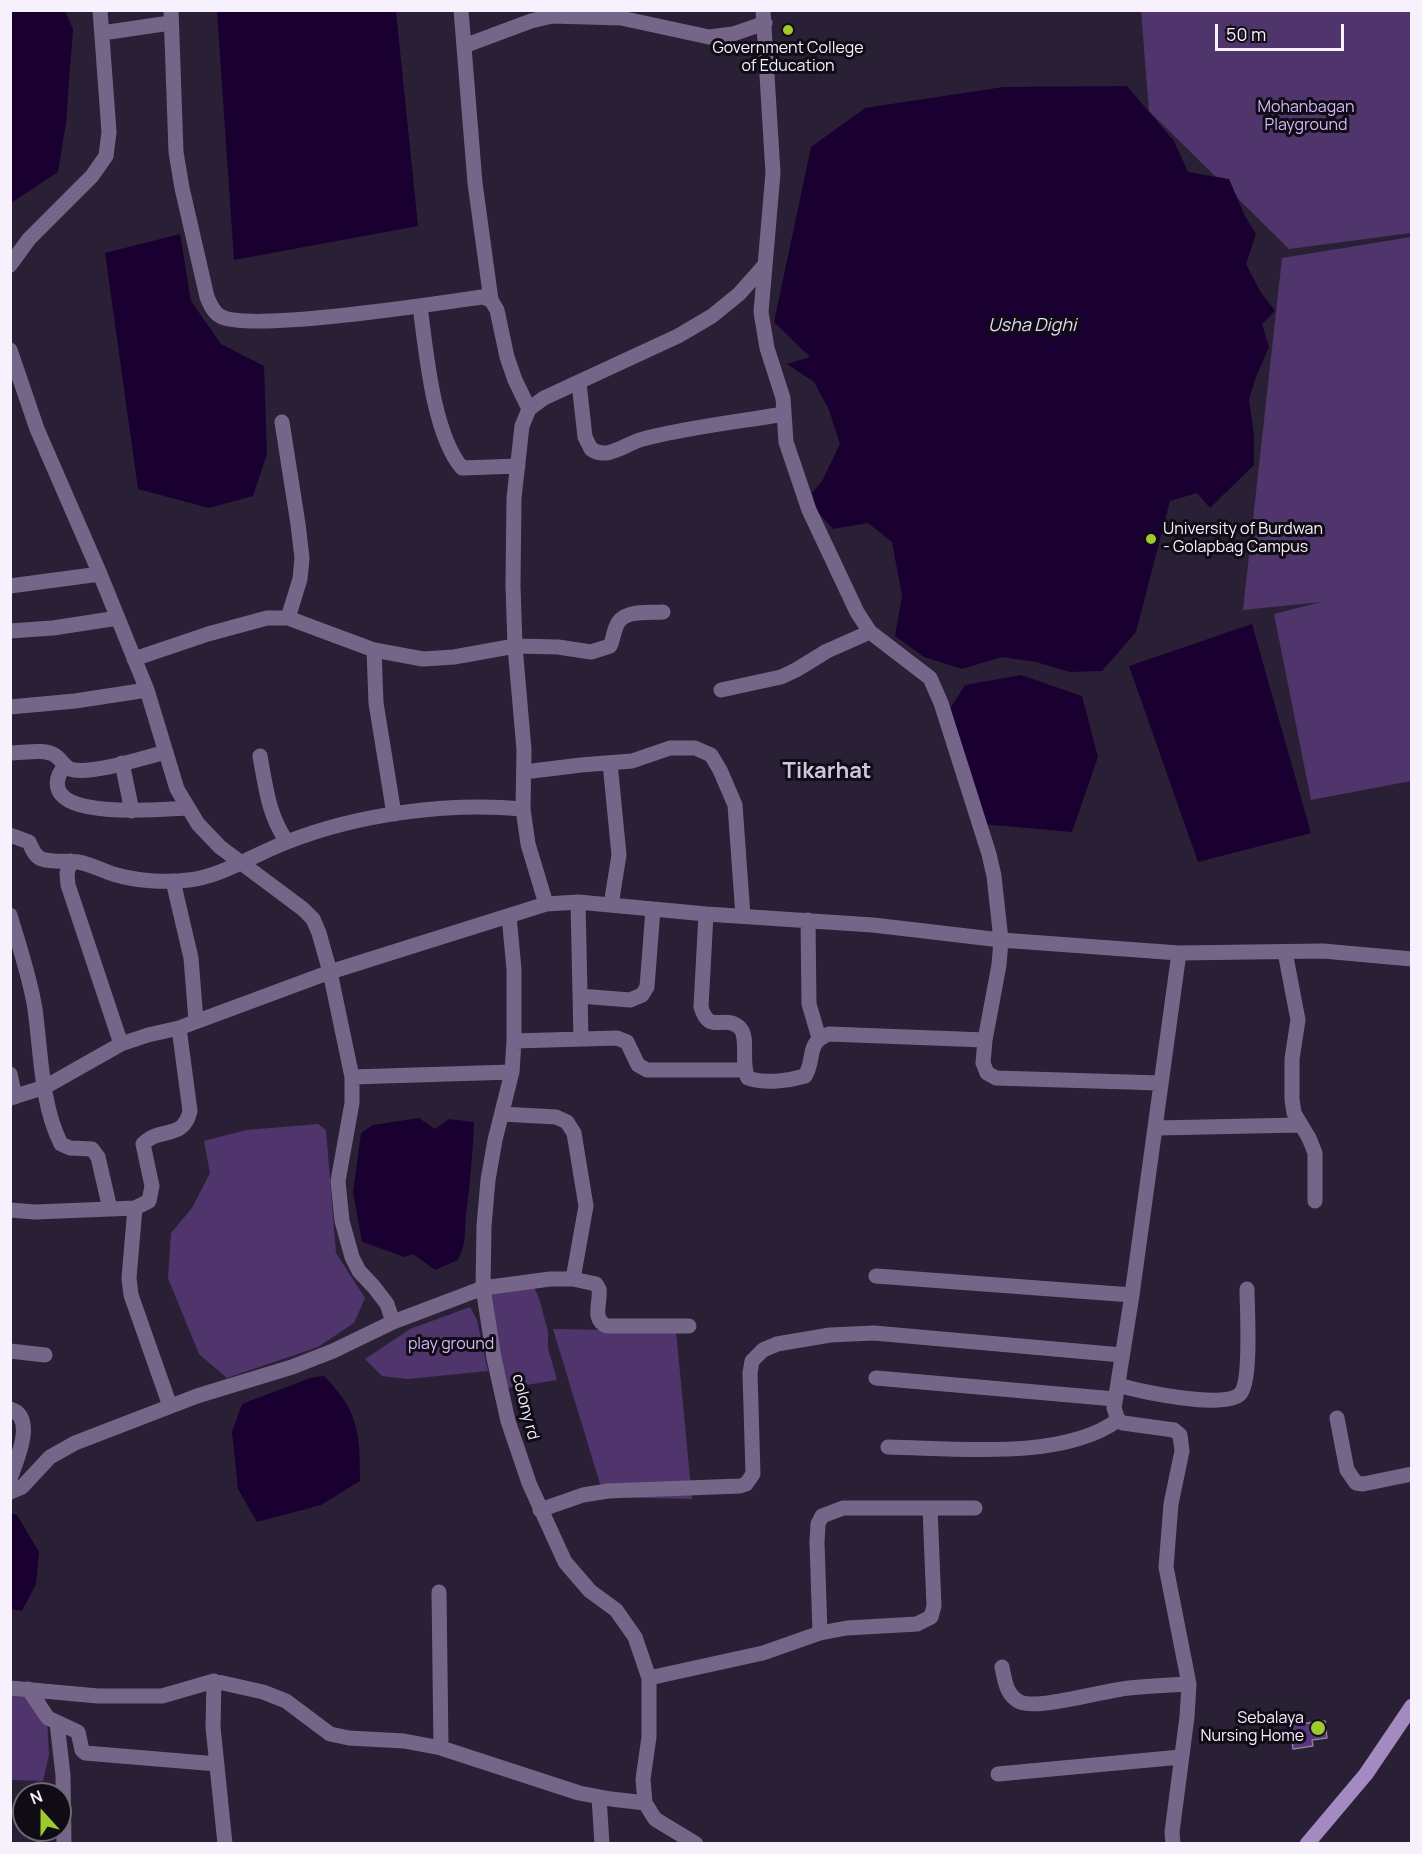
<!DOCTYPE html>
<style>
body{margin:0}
#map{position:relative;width:1422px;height:1854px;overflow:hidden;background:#2a2035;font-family:Manrope,sans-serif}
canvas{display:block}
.frame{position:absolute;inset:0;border:12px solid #f6f1fd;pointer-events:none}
.north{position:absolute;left:12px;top:1782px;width:60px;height:60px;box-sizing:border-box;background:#100c16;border:2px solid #6c6872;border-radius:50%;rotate:339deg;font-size:16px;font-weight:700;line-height:24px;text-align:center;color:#f6f1fd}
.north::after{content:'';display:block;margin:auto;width:21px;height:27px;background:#9fca2e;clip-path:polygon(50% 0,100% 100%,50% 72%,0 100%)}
.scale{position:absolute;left:1215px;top:24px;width:129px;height:27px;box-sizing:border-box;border:3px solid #f6f1fd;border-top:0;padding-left:8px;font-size:18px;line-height:21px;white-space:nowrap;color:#f6f1fd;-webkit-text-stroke:4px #100c16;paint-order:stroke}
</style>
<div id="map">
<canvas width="1422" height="1854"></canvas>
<div class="frame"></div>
<div class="north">N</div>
<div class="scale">50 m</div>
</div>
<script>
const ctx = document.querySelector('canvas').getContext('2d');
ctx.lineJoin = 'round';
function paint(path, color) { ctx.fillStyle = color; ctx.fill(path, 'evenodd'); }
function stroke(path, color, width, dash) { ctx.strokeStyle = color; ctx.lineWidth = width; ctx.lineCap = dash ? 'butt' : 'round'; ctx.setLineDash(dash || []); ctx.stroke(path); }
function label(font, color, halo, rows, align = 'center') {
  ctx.font = font + ' Manrope,sans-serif'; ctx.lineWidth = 6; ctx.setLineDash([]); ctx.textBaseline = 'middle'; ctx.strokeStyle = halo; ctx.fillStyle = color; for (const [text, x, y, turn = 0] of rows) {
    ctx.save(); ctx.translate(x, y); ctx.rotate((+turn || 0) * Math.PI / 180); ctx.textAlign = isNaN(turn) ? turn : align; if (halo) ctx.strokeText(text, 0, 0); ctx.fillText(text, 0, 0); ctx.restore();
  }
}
const green = new Path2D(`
 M1141,11H1411V233L1289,249L1149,111Z
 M1411,237V781L1311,800L1274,614L1321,602L1243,610L1282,258Z
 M318,1124L326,1130L336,1253L365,1298L354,1323L318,1347L227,1378L199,1354L168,1278L171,1233L192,1208L210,1173L204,1141L246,1130Z
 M533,1285L539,1298L548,1332V1348L557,1380L508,1388L486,1292Z
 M470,1307L477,1320L488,1371L408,1379L382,1376L365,1359L410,1329Z
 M553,1329L676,1331L692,1499L604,1497Z
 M10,1695L46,1699L49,1755L43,1781L11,1780Z`);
const water = new Path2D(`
 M11,10L65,11L73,29L66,123L58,172L11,203Z
 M228,11H396L418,226L234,260L217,12Z
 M1127,86L1174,141L1188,172L1229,179L1245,216L1256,234L1246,264L1260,291L1275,311L1262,324L1269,347L1256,377L1249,399L1254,435V465L1210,508L1197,493L1170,501L1136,632L1102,671L1070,672L1036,662L1002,657L962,669L924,657L895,636L902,596L892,542L868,523L833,529L816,510L812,493L822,481L840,444L829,410L814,382L787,364L810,357L774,322L811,147L865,108L1003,87Z
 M180,234L191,301L221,344L264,366L267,454L253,496L209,508L138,489L105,253Z
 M1252,624L1311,833L1198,862L1129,666Z
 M1021,675L1082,696L1098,757L1072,832L982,824L948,712L965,685Z
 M419,1118L435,1129L449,1119L474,1122C473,1153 470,1184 466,1215C464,1235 467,1241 458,1260L435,1270L413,1254L405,1257L362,1242L353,1192L361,1133L373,1125Z
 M324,1376C359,1411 360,1434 360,1481L321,1505L257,1522L238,1489L232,1432L242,1404L310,1378Z
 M11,1513L17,1515L39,1552L36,1584L22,1611L11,1609Z`);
const building = new Path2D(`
 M1325,1721L1327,1738L1312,1740L1313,1746L1293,1749L1290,1725Z`);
const minor = new Path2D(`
 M171,10L176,152L182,188L207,297C210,304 213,312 220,316C249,333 440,303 482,297L491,300L497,310L507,357L515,380L529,409
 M461,10L475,183L491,300
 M763,10L773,173L761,312L767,348L783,398L786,442L809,510L857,612L870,632L930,678L941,703L989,854L994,876L1001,940L999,965L985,1040L983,1063L987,1073L996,1078L1160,1083
 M102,33L170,23
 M464,46L531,21L552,16L621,18L709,37L733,34L765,23
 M10,265L29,239L92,176L106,156L109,132L100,10
 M420,306C426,351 433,434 462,468L518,466
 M10,350L37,429L100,574L147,690L177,789L198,824L220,847L303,909L313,919L319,933L330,972L352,1077V1103L338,1181L342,1221L352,1257L359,1271L374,1287L387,1304L393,1322
 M579,383L585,437L591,449C608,461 626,443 643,439C689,427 737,422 784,414
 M282,422L298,524L302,558L300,579L288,618
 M10,586L100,574
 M10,631L53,628L118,618
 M374,650L376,703L394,814
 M134,659L208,634L267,618H288L374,650L423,659L454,657L515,646L558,647L591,652L610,646C613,640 613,634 616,627C622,609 647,613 663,612
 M721,690L781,677L796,670L827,651L870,632
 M10,707L75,701L147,690
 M10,753C24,753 45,748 56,756C63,761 65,769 74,770C98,773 142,758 166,752
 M260,756C266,788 268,814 287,842
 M122,763L132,811
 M610,763L619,855L611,905
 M65,766C58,774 55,782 59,791C72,818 162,809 188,808
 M524,772L581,765L632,761L670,748H695L711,755L720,770L735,805L743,916
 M10,835L29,842C32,849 35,857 42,859C53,863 67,860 78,862C90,864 101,870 113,874C136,881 165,883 189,880C223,876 255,854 287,842C358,814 448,802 523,809
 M71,861L67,873L68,885L121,1044
 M173,881L191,958L196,1021
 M578,902L581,1039
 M546,904L528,844L523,809L524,750L515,646L513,585L514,498L522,426L529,409L544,398L678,336L712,316L739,294L764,266
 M706,914L701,1007C709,1035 724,1014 739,1027C750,1036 740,1064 748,1078C765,1084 788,1081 805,1076C816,1058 805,1043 829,1034L985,1040
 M10,915C19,946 30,977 35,1009C41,1052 41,1105 61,1144L70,1148L92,1149L98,1157L110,1209
 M509,916L514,969V1041L512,1072L495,1140L488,1180L484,1226L483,1288L494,1358L508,1421L529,1483L565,1562L590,1591L616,1610L635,1637L649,1678V1737L643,1779L645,1803L655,1819L696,1844
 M808,920L809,1004L819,1038
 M1285,952L1298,1020L1292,1059V1099L1294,1113L1309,1138L1315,1153V1201
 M580,996L630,1000L642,995L647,987L653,909
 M514,1041L617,1038L627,1042L638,1065L647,1070H744
 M10,1074L15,1097
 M352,1077L512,1072
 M10,1098L45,1087L121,1044L148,1035L179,1028L330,972L546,904L578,902L706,914L873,925L1001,940L1179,953L1323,951L1412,959
 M502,1114L556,1117L567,1122L574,1133L586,1206L573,1279
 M1156,1128L1300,1125
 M135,1208L129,1278L131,1295L170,1406
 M10,1210L35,1212L135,1208L149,1201L152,1186L143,1144C160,1126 183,1141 190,1111L179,1028
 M876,1276L1132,1295
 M10,1351L45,1355
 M876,1378L1115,1399
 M1118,1385C1139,1391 1224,1410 1240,1394C1252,1382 1247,1308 1247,1289
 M10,1409C37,1417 16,1461 10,1479
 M1337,1418L1347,1470L1356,1483L1363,1484L1412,1474
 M888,1447C955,1448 1062,1461 1118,1420
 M10,1492L22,1487L50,1457L75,1443L197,1396L292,1367L333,1351L393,1322L483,1288L550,1279H573L596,1284L599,1289C601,1302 591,1320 607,1326H689
 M540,1510L583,1495L608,1491L740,1486L746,1484L753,1474L750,1373L752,1361L763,1350L777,1344L830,1335L874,1333L1122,1355
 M439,1592L441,1748
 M820,1633L817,1542L818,1524L822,1516L843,1508H975
 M1002,1667C1005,1681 1006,1695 1020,1702C1038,1710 1106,1690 1129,1688C1149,1686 1169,1685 1189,1684
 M649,1678L763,1653L820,1633L847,1628L917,1624L931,1617L934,1606L930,1508
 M214,1681L213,1727L225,1844
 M10,1688L98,1696H162L214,1681L263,1692L286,1701L330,1734L349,1738L404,1741L441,1748L579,1793L611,1799L645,1803
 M28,1689L48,1718L78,1732L82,1750L85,1753L217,1764
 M57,1723L63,1775L64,1844
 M998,1774L1181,1757
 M599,1797L602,1844
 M1173,1844L1172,1832L1187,1717L1189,1684L1166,1567L1171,1504L1182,1451L1180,1435L1174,1430L1123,1423L1118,1420L1114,1408L1132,1295L1179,953`);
const secondary = new Path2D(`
 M1307,1844L1366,1774L1412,1706`);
const markers = [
 [788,30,6,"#9fca2e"],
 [1151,539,6,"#9fca2e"],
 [1318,1728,8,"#9fca2e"]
];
const poiNames = [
 ["Government College",788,49],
 ["of Education",788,67],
 ["University of Burdwan",1163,530,"left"],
 ["- Golapbag Campus",1163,548,"left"],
 ["Sebalaya",1304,1719,"right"],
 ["Nursing Home",1304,1737,"right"]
];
const parkNames = [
 ["Mohanbagan",1306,108],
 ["Playground",1306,126],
 ["play ground",451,1345]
];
const streetNames = [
 ["colony rd",525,1407,76]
];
const waterNames = [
 ["Usha Dighi",1032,326]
];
const districtNames = [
 ["Tikarhat",827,772]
];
paint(green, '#4f356b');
paint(water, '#1a0031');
paint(building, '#59347f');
stroke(building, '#8b7f9a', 1.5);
stroke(minor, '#756689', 15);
stroke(secondary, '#a38bc2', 15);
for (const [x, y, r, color] of markers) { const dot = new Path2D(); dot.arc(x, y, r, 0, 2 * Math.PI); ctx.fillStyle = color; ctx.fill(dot); stroke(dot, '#100c16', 2); }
label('16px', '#f6f1fd', '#100c16', poiNames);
label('16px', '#d3b7f6', '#100c16', parkNames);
label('16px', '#f6f1fd', '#100c16', streetNames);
label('italic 18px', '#e2d9ee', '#100c16', waterNames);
label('bold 22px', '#d1c5e1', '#100c16', districtNames);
</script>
